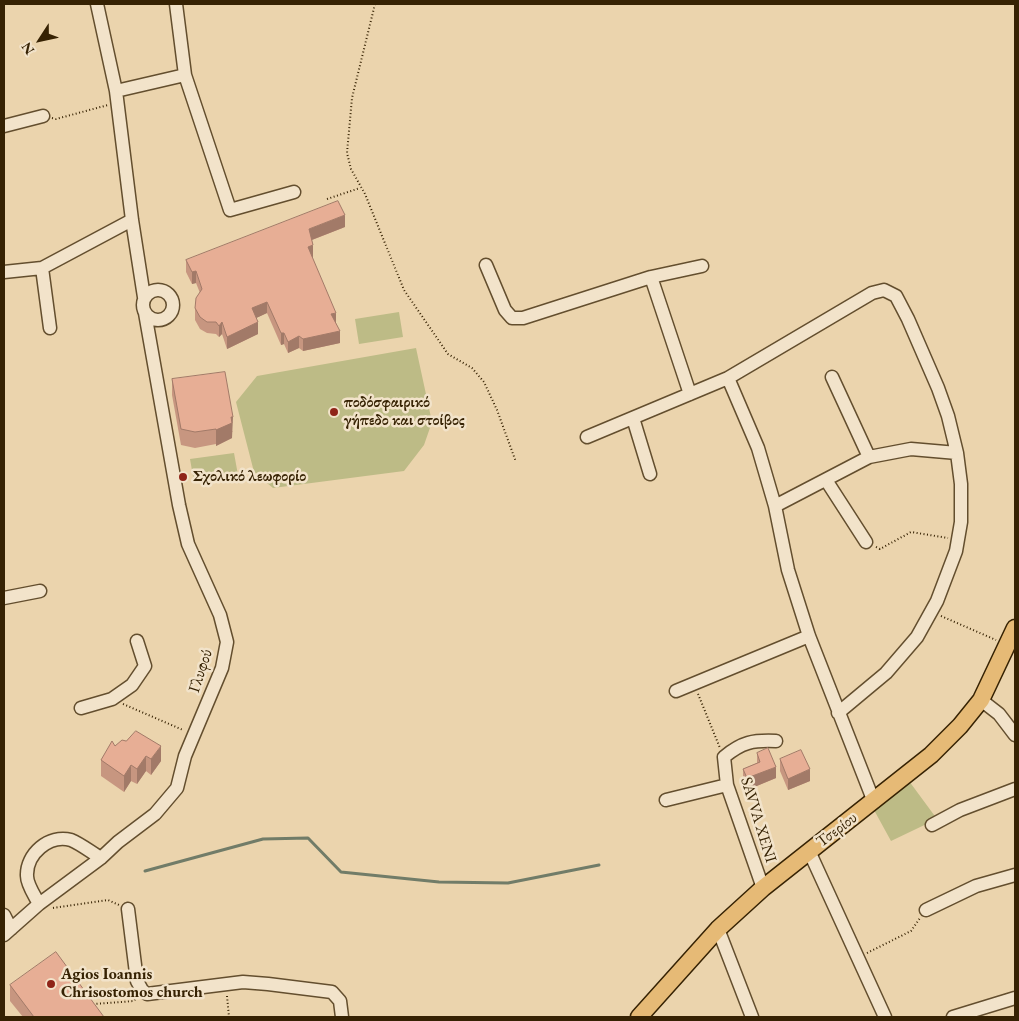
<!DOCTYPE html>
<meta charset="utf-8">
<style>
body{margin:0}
#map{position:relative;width:1019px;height:1021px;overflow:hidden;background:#ebd4ad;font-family:"EB Garamond",serif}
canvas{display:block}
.frame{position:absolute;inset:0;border:5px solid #362203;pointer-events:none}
.north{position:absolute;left:15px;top:15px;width:50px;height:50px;-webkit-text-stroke:4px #f2e3ca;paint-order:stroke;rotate:235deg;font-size:14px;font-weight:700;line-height:20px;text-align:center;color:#362203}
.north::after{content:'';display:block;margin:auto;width:18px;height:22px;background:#362203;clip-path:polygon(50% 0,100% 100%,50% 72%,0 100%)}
</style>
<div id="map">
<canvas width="1019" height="1021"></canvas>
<div class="frame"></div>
<div class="north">N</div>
</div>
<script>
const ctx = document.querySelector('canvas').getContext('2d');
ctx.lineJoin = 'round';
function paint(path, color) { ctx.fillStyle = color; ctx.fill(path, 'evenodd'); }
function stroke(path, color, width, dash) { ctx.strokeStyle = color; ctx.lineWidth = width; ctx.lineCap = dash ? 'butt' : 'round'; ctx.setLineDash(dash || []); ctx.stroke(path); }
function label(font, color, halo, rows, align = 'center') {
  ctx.font = font + ' "EB Garamond",serif'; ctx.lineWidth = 5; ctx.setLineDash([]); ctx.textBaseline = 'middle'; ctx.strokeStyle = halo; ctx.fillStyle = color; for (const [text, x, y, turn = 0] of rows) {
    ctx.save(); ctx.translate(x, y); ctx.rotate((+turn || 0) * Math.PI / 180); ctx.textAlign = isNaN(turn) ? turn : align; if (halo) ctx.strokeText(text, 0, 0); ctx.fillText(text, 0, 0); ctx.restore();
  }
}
const green = new Path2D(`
 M399,312L403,337L359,344L355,319Z
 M416,348L432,422L424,445L404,471L273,488L254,472L236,402L257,376Z
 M234,453L238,475L194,482L190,459Z
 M909,781L937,819L891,841L874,810Z`);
const stream = new Path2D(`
 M145,871L263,839L308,838L341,872L439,882L508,883L599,865`);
const path = new Path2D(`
 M375,4L352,98L347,153L351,169L365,194L404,290L448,354L472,368L484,382L497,410L516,462
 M52,118L56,119L108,105
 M327,199L360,188
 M876,547L880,549L911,532L948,538
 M941,616L996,640
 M698,694L720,748
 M123,704L183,730
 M53,908L108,900L119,905
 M867,953L911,931L920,918
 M227,996L229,1017
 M93,1004L134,1001L136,998`);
const minor = new Path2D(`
 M97,4L116,91L132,220L144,297
 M176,4L185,75L230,210L294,192
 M116,91L185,75
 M4,126L43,116
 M486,265L505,310L512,318H523L651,277L702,266
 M42,268L50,328
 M4,272L42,268L132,220
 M651,277L690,394
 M143 305a15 15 0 1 1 30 0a15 15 0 1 1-30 0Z
 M832,377L869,457
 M728,378L758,448L775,506L788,570L809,636L874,802
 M633,418L650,474
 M587,437L728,378L872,293L884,290L896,296L908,319L938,388L948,416L957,453L961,484V522L956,551L937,601L917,637L886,673L838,713
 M826,480L866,542
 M775,506L869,457L911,449L957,453
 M4,598L40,591
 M676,691L809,636
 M981,700L999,714L1015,735
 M81,708L112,699L132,685L145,666L137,641
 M666,800L727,785
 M932,825L960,810L1015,789
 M809,851L885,1017
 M763,888L727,785L724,757C742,742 753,740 776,741
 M39,904C35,896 27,885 27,876C26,854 49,834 71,840C81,844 92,853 101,858
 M128,909L137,981L142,990L147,994L243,982L268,984L332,992L340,1001L342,1017
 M926,910L976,886L1015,875
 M4,915L11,929
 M718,929L752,1017
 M4,935L39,904L101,858L118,842L155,814L177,788L185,756L222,668L227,642L220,615L188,544L179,505L145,313
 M953,1017L1015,998`);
const major = new Path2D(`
 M639,1017L718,929L763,888L931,755L960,726L981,700L1015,628`);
const wall = new Path2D(`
 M345,227L312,240L313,257H312L336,323L340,343L303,351L299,348L288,353L284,344L281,345L267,313L256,318L258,334L227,349L222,334L219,337L216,334L207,333L200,329L195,320V308L200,293L196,283L192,284L186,272V260Z
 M172,379L233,432H232V438L216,446V444L195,448L181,445L172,395Z
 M115,746L161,761L151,775L146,771L137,784L131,781L124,792L101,776V760Z
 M757,753L776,778L747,790L743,780V769L757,763Z
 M780,759L810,781L788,790L780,771Z
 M10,985L104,1017H23L10,1001Z`);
const shadedWall = new Path2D(`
 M345,215V227L309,241V229Z
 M313,245V257L308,259V247Z
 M196,271V283L192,284V272Z
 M267,302V313L252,320V308Z
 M336,313V325L331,314Z
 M222,322V334L219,337V326Z
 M258,322V334L227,349V337Z
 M340,331V343L303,351V339Z
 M281,333H284V344L281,345Z
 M299,336V348L288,353V342Z
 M231,417H233L232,438L216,446V430Z
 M161,746V761L151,775V759Z
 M146,756V771L137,784V769Z
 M131,765V781L124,792V776Z
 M776,767V778L747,790V778Z
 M810,769V781L788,790V779Z`);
const building = new Path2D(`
 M338,201L345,215L309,229L313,245L308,247L336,313L331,314L340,331L303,339L299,336L288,342L284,333H281L267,302L252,308L258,322L227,337L222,322L219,326L216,322H207L200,317L195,308L196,298L202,289L196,271L192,272L186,260Z
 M225,372L233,417H231L232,423L216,430V429L195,432L181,429L172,379Z
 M136,731L161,746L151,759L146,756L137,769L131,765L124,776L101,760L112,741L115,746L122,740L126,741Z
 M768,748L776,767L747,778L743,769L760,762L757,753Z
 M801,750L810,769L788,779L780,759Z
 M56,952L104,1017H34L10,985Z`);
const markers = [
 [334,412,5,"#8f2418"],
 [183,477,5,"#8f2418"],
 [51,984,5,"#8f2418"]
];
const poiNames = [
 ["ποδόσφαιρικό",344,403],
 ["γήπεδο και στοίβος",344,421],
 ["Σχολικό λεωφορίο",193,477],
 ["Agios Ioannis",61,975],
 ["Chrisostomos church",61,993]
];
const streetNames = [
 ["Γλυφού",201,671,-72],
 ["SAVVA XENI",758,820,73],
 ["Τσερίου",837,830,-37]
];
paint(green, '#bdbb86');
stroke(stream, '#717c68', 3);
stroke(minor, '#634e2e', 15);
stroke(major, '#362203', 19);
stroke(path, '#362203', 2, [1, 2.5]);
stroke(minor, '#f2e3ca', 12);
stroke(major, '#e6ba76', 16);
paint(wall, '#c79680');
paint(shadedWall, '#a27a68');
paint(building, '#e7ae95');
stroke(building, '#a27a68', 1);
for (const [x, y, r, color] of markers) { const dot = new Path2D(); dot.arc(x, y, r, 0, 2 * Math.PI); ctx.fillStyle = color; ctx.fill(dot); stroke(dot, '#f2e3ca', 2); }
label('bold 16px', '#362203', '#f2e3ca', poiNames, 'left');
label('16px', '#362203', '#f2e3ca', streetNames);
</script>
